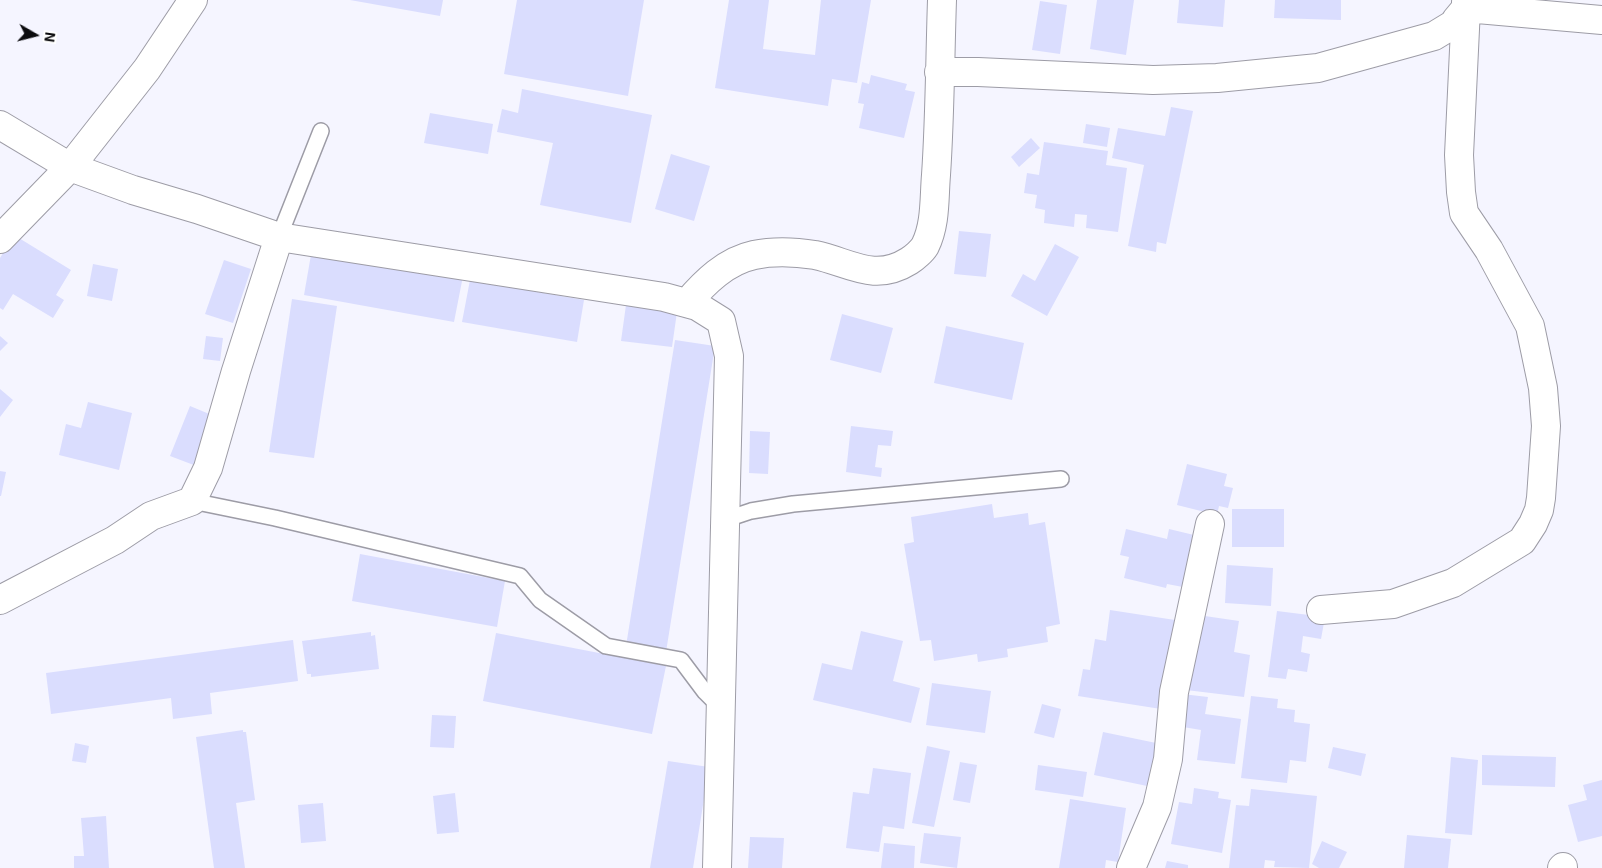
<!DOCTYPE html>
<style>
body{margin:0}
#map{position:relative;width:1602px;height:868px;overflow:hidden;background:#f5f5ff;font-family:"Exo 2",sans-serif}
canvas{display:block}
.north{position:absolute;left:10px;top:10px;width:50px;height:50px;-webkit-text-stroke:4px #fff;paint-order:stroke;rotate:98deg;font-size:14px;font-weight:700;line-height:20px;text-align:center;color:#0b0b0e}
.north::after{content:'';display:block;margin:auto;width:18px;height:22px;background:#0b0b0e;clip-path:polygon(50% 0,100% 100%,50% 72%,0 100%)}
</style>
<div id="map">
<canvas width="1602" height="868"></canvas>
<div class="north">N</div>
</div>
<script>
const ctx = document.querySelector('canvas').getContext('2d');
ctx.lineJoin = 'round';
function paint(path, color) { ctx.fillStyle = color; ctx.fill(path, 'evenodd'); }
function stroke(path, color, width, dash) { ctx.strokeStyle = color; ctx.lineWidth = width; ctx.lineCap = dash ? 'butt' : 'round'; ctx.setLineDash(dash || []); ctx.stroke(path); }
const building = new Path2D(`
 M350,0H443L440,16Z
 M517,0H644L628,96L504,74Z
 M729,0H769L763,49L815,55L821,0H871L857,83L832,79L828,106L715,88Z
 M1097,0H1134L1126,55L1090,49Z
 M1179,0H1225L1223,27L1177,23Z
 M1275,0H1341V20L1274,18Z
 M1040,1L1067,5L1060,54L1032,50Z
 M871,75L907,84L905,90L915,92L904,138L859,128L864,104L858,103L862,82L869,84Z
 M522,89L652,115L631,223L540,205L553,143L497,132L502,109L518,113Z
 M1171,107L1193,111L1166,244L1157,242L1156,252L1128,246L1144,165L1112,158L1118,128L1165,136Z
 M430,113L493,124L488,154L424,143Z
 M1086,124L1110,128L1107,147L1083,143Z
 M1031,138L1040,148L1019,167L1011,157Z
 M1044,142L1108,151L1106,165L1127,168L1118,232L1086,228L1087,215L1075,214L1074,227L1044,223L1045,210L1035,208L1037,195L1024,193L1027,173L1039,175Z
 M671,154L710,166L694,221L655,209Z
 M959,231L991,234L986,277L954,274Z
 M14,235L71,270L56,295L64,300L53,318L13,294L3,310L0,308V258Z
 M1055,244L1079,257L1047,316L1011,296L1023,274L1035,281Z
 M312,249L463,276L454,322L304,295Z
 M224,260L251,269L233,323L205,314Z
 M93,264L118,269L112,301L87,296Z
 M470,280L584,300L577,342L462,322Z
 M292,299L337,306L314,458L269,452Z
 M626,305L677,312L672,347L621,341Z
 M842,314L893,328L881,373L830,360Z
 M946,326L1024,343L1012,400L934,383Z
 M0,336L8,343L0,351Z
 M206,336L223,338L220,361L203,359Z
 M675,340L715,346L666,652L626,646Z
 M0,389L13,400L0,417Z
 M88,402L132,413L119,470L59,455L66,424L81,428Z
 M190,406L219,418L199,467L170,456Z
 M851,426L893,431L891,446L878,445L875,467L882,468L881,477L846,472Z
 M750,431L770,432L768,474L749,473Z
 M1187,464L1227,474L1224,486L1233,488L1228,508L1219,506L1217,515L1177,505Z
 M0,471L6,472L1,496H0Z
 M992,504L994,518L1028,513L1029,525L1045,522L1060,624L1046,627L1048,642L1007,649L1008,657L978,662L977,654L934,661L931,640L920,641L904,544L914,542L911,517Z
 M1232,509H1284V547H1232Z
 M1126,529L1167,539L1169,529L1194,535L1183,587L1167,584L1166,588L1124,578L1129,557L1120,555Z
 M360,554L505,581L497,627L352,601Z
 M1227,565L1273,568L1271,606L1225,603Z
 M1110,610L1175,620L1161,709L1078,696L1083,669L1090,670L1095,639L1106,641Z
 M1277,611L1325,617L1321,639L1303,636L1301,652L1310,654L1307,672L1288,669L1286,679L1268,677Z
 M1198,615L1239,621L1234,652L1250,655L1244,697L1186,690Z
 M861,631L903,641L893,681L920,688L911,723L813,700L822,663L852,670Z
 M371,632V636L375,635L379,669L311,677V674H307L302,641Z
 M496,633L666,666L652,734L483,701Z
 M293,640L298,681L210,693L212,714L173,719L171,698L51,714L46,673Z
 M932,683L991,691L985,733L926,725Z
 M1182,694L1208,697L1205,714L1241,719L1235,764L1197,760L1201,730L1177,726Z
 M1251,696L1278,699L1277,708L1295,710L1294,722L1310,724L1306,762L1290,760L1287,783L1241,778Z
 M1042,704L1061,709L1054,738L1034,733Z
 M432,715L456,716L454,748L430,747Z
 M243,730V732H246L255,800L236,803L245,868H214L196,737Z
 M1103,732L1161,744L1152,787L1094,775Z
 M75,743L89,746L86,763L72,761Z
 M927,746L950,751L934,827L912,823Z
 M1333,747L1366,754L1361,776L1328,768Z
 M1482,755L1556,757L1555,787L1482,785Z
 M1451,757L1478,760L1472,835L1445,833Z
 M668,761L709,767L693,868H650Z
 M960,762L977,765L970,803L953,800Z
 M1038,765L1087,772L1083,797L1035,790Z
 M873,768L911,773L904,829L883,826L879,852L846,848L853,792L869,794Z
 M1602,780V836L1578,842L1568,805L1587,800L1583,785Z
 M1194,788L1219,792L1218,798L1231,800L1222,853L1171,844L1179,802L1192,804Z
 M1251,789L1317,796L1309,868L1274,867L1275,861L1265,860L1264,868H1229L1236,805L1249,806Z
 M455,793L459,832L437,834L433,796Z
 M1070,799L1126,808L1118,862L1106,860L1105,868H1059Z
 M323,803L326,841L301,843L298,805Z
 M106,816L109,868H74V856H84L81,818Z
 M924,833L961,837L957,868L920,863Z
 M1407,835L1451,839L1448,868H1404Z
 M750,837L784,838L782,868H748Z
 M1322,841L1347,852L1339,868H1319L1312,864Z
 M884,843L915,846L914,868H881Z
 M1167,861L1188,865V868H1165Z`);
const lane = new Path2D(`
 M279,237L321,131
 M192,501L275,518L520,576L540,600L606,646L681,660L705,692L721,708
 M724,520L751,511L793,504L1061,479`);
const street = new Path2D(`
 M939,72H978L1153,80L1217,78L1318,68L1434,36L1457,22L1456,20L1466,8V2
 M0,125L70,167L133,190L197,209L279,237L664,297L697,306L721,321L729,356L717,868
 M0,239L70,167L147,69L193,0
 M687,303C705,282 726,261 754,255C773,251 796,252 815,255C849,262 874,283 909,261C914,258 922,251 925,246C936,224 934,198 936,175C940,117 940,58 942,0
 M0,600L115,540L151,516L192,501L208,468L236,371L279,237
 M1321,610L1393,604L1453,583L1522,541L1533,524L1539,510L1541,498L1546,426L1543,388L1530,326L1489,250L1464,213L1461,192L1459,155L1466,8L1602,20
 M1131,868L1157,807L1168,759L1174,692L1210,524
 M1562,868L1563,867`);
paint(building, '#daddfe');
stroke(lane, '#9d9ca6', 18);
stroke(street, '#9d9ca6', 30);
stroke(lane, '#fff', 15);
stroke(street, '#fff', 28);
</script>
